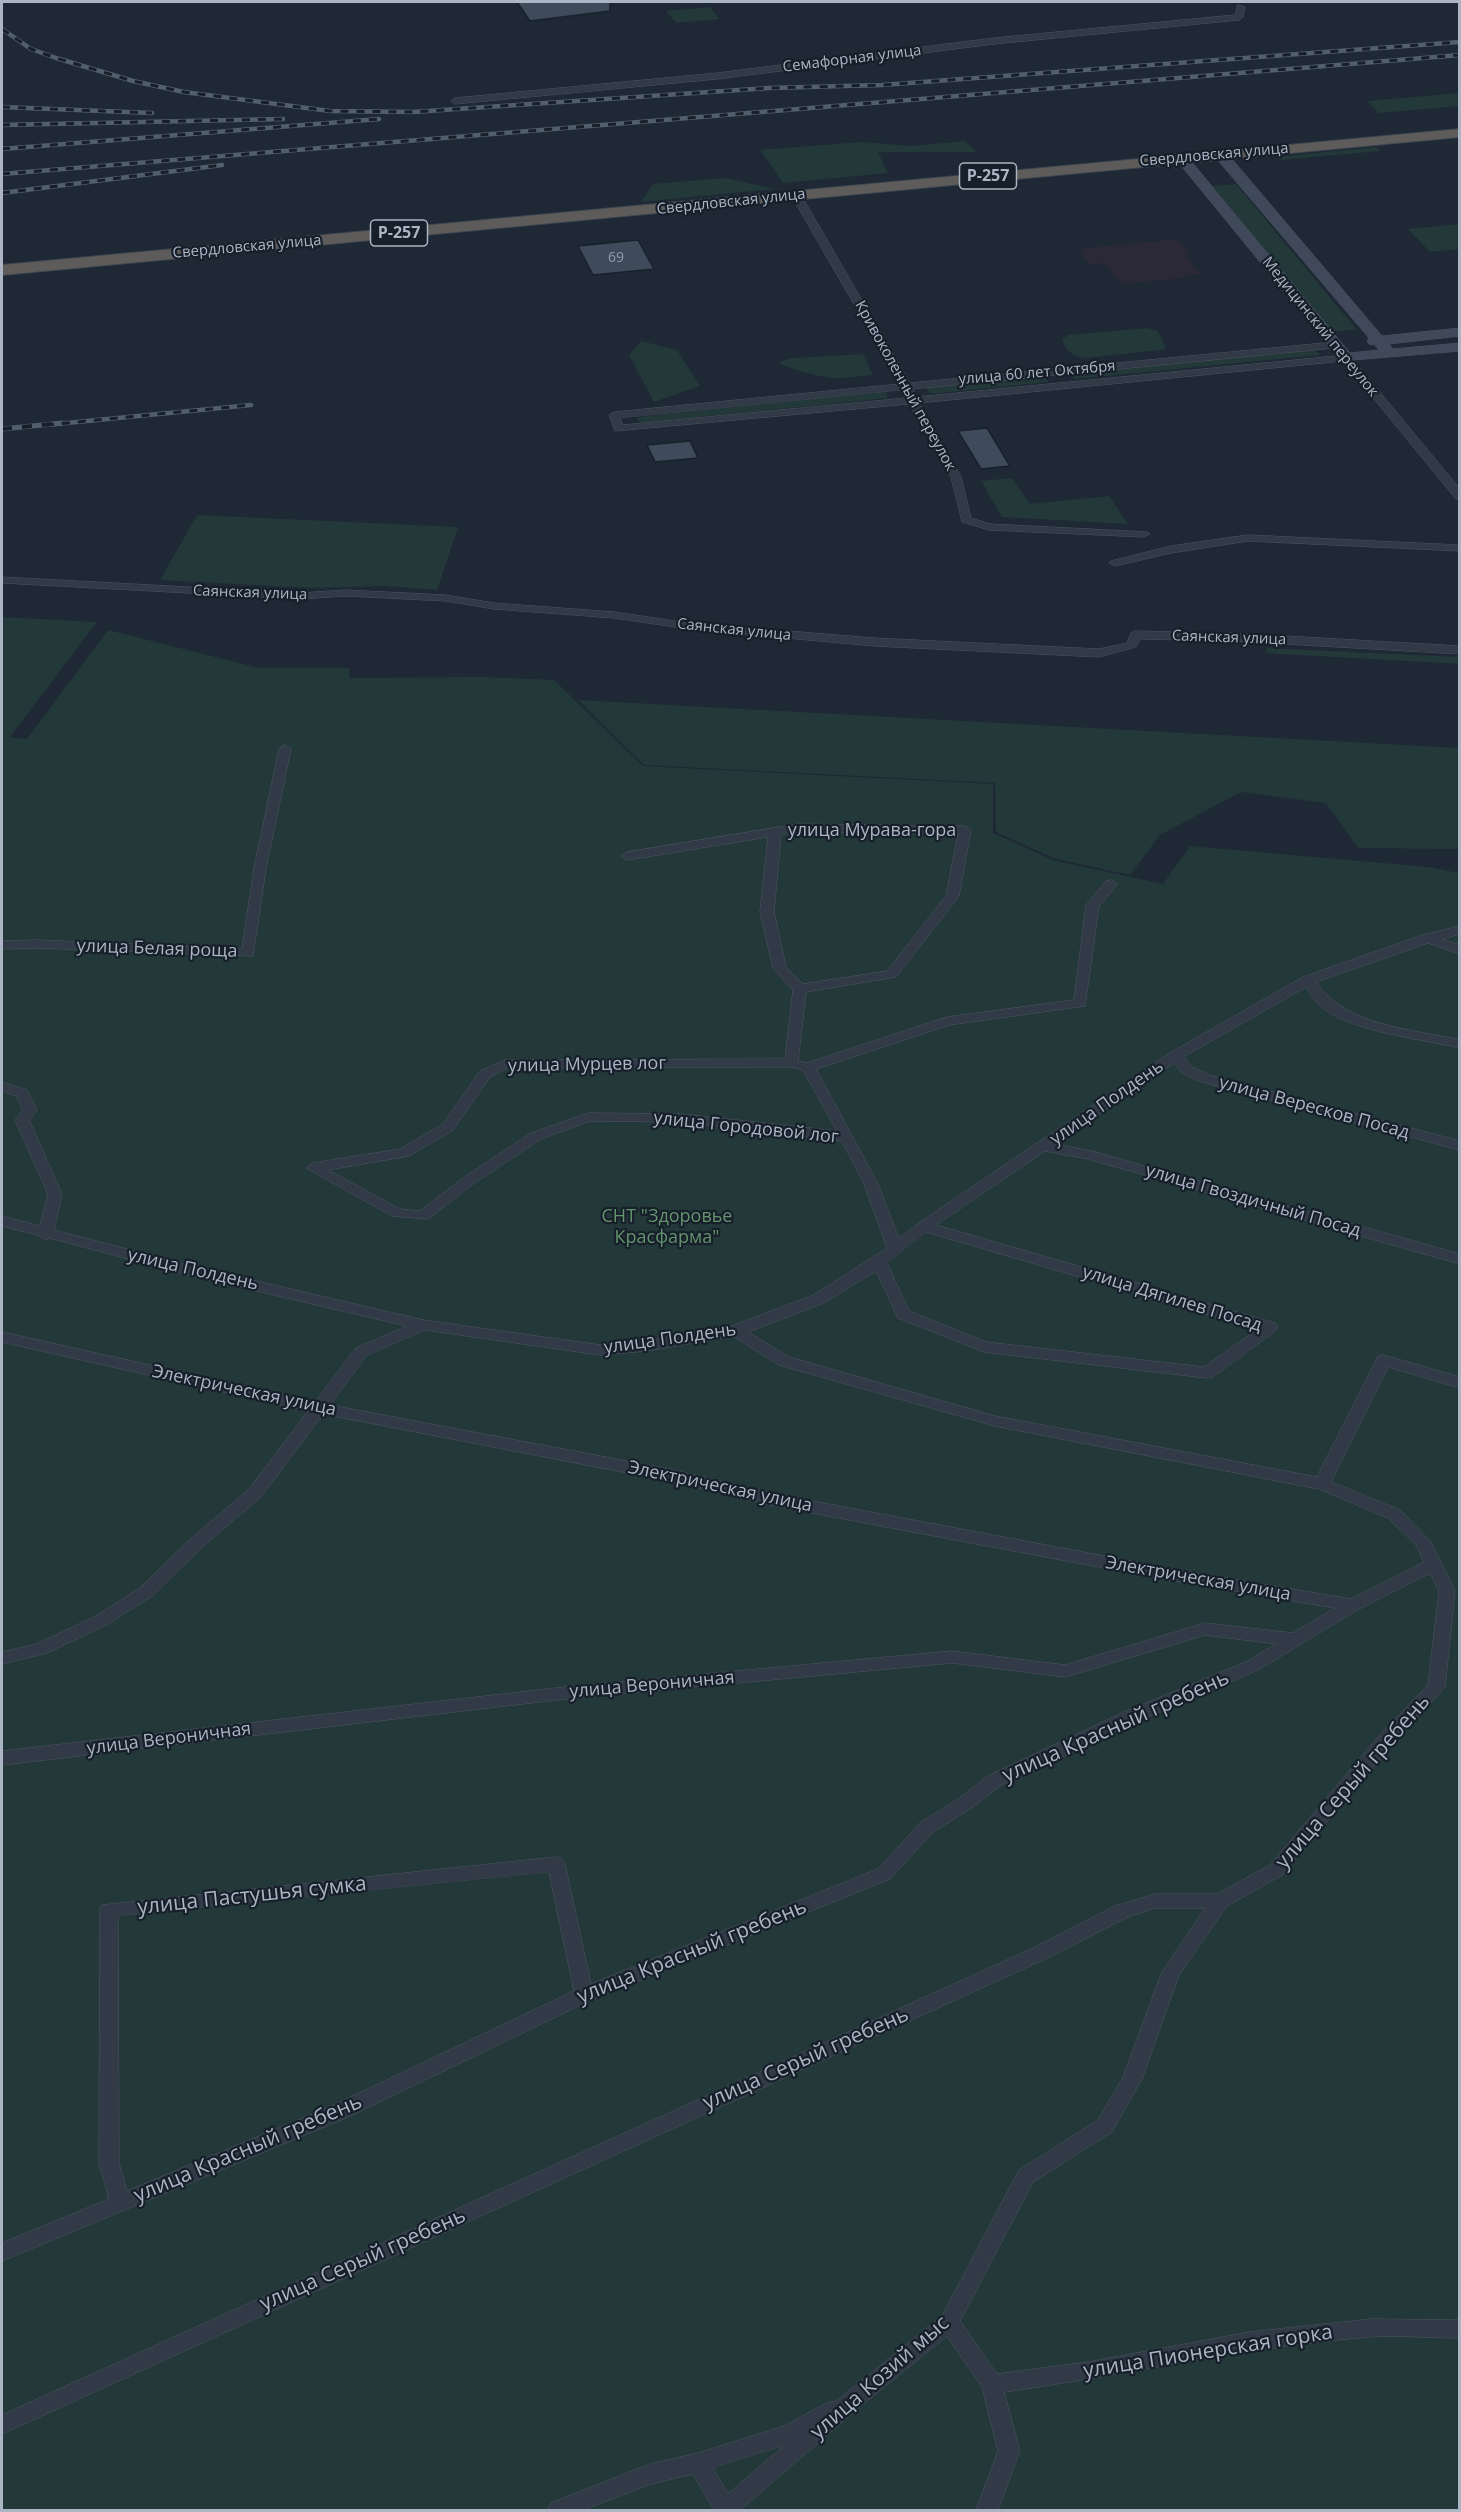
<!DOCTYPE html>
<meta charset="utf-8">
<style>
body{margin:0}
#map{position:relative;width:1461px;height:2512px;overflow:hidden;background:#1e2935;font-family:"Open Sans",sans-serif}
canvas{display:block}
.frame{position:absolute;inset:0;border:3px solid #abb5c4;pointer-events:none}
</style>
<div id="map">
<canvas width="1461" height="2512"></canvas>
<div class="frame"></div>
</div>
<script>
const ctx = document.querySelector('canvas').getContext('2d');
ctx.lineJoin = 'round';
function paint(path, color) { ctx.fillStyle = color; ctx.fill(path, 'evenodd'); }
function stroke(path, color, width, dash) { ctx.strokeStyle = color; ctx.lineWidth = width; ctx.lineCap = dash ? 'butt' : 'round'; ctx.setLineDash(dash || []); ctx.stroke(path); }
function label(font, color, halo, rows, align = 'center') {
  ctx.font = font + ' "Open Sans",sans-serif'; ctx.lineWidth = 4.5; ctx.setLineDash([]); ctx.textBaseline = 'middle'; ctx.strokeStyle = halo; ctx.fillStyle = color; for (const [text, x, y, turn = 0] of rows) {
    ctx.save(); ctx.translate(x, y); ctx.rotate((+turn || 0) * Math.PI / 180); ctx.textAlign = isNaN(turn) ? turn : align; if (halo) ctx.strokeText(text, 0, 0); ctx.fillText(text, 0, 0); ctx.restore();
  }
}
const medical = new Path2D(`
 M1177,239L1189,253L1187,257L1201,274L1185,275L1186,278L1120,284L1105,263L1089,264L1078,249Z`);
const green = new Path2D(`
 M710,7L719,19L676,23L666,11Z
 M1459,93V106L1379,113L1367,101Z
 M965,141L977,152H878L888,173L783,183L760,150L861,142L912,146Z
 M1376,147L1380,151L1280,160L1276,157Z
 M726,178L774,189L641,202L653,184Z
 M1236,184L1356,329L1331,332L1213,186Z
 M1459,224V249L1430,252L1408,229Z
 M1147,328L1158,331L1166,348L1161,350L1084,358C1073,356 1065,351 1062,339L1069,335Z
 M641,341L677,350L700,386L654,402L629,355Z
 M1315,349L1320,355L1075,379L1070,373Z
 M863,354L873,375C860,376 847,378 834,378C824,378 784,368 779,362L792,358Z
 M1042,374L1048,382L930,394L925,386Z
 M885,391L888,398L640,423L637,417Z
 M1012,478L1030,504L1109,496L1128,524L1002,517L981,481Z
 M197,515L458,527L437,590L387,586L312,588L160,580Z
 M2,617L97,622L10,737L27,739L108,630L259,668H349L350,678L483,677L554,680L643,766L993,784V833L1053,860L1163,884L1190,846L1428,867L1459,873V2510H2Z
 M1267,648L1459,657V664L1265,653Z
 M578,700L1459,748V849L1358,848L1326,803L1241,792L1160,835L1130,875L1056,859L996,832L995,783L644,765Z`);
const building = new Path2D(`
 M517,2H610V11L530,21Z
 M638,240L654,269L593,275L578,246Z
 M987,428L1010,466L981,469L958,431Z
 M690,441L698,458L655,462L647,445Z`);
const minor = new Path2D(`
 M1238,5L1245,7L1243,17L1239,20L994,44L717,79L455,104L451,101L455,98L717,73L994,38L1235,15Z
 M796,192L801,195L910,383L1334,342L1339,345L1334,348L913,389L916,397L1346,355L1350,356L1460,489V500L1456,499L1343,361L919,403L961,477L971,518L990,524L1148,532L1150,534L1144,537L989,530L962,522L951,477L909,404L615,431L609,415L614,412L900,384L791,195ZM903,390L906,398L623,425L620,418Z
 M1248,535L1460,545V551L1248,541L1171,553L1115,566L1109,563L1111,561L1171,546Z
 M2,577L301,593L345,590L446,595L494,603L614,612L689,623L874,638L1099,649L1127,643L1131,633L1135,631L1233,633L1460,646V654L1233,641L1140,639L1136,647L1099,657L874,646L689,629L614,618L494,609L446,601L345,596L301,599L2,583Z
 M285,745L291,749L266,868L253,956L38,948L2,949V941L38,940L242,949L254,868L279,749Z
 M798,824L965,826L971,830L959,896L896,977L806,992L798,1061L807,1063L947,1017L1074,1000L1086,905L1106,881L1111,880L1118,884L1099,906L1085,1006L949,1025L816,1069L878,1184L899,1239L919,1223L1170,1053L1303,977L1423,935L1460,926V934L1442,939L1460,945V954L1428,943L1316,982C1346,1026 1411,1029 1460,1040V1048C1422,1039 1354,1032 1324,1009C1316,1003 1311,995 1306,987L1183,1057L1192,1067L1209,1075L1460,1141V1150L1199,1081L1182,1073L1174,1063L1055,1144L1095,1152L1460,1254V1264L1088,1159L1045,1151L936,1225L1275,1323L1278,1327L1275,1331L1213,1377L1207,1378L984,1352L898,1318L876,1271L824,1303L748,1332L789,1357L995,1416L1317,1477L1378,1356L1383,1355L1460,1377V1388L1388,1367L1331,1482L1400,1510L1431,1542L1455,1591L1445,1687L1389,1748L1282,1875L1227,1906L1179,1975L1142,2079L1112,2132L1033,2182L960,2321L997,2374L1088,2362L1250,2332L1371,2319L1460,2320V2338C1430,2338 1398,2335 1369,2337C1246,2347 1126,2375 1004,2392L1020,2451L998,2510H976L998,2451L982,2387L947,2336L862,2405L740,2510H714L693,2474L651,2484L583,2510H548L551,2503L650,2464L698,2453L784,2426L827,2403L836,2401L942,2316L1019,2170L1098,2120L1123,2077L1162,1972L1205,1908H1155L1128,1917L1043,1960L2,2434V2415L1029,1950L1115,1906L1155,1894H1217L1270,1865L1377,1738L1428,1685L1439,1591L1430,1573L1359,1609L1258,1670L1136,1722L1000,1786L970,1809L933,1832L890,1879L591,2000L348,2117L2,2261V2243L109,2199L99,2163L100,1910L102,1905L556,1857L562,1859L565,1864L591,1984L878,1869L921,1822L958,1799L988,1776L1124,1712L1246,1662L1276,1644L1205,1635L1065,1677L952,1663L565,1699L2,1765V1751L565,1687L952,1651L1065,1665L1205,1623L1293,1633L1335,1608L1168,1580L775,1506L669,1481L323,1414L261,1497L200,1549L152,1596L108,1624L47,1653L2,1664V1652L37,1644L96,1616L140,1588L188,1541L249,1489L308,1411L2,1342V1332L315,1402L356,1348L407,1326L188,1275L50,1238L45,1240L38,1235L2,1226V1216L40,1226L48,1194L15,1120L23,1110L16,1096L2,1091V1082L27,1090L37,1110L29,1120L62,1194L54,1230L188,1265L423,1320L600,1345L647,1341L732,1326L814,1295L887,1248L864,1184L842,1141L682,1122L590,1121L541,1139L473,1184L428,1219L392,1216L306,1168L313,1163L400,1149L443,1124L480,1071L505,1060L785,1059L793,990L773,968L760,912L768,837L627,860L621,856L627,852ZM798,832L958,834L946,896L887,971L803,984L786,967L774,912L781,835ZM791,1067L803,1070L837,1131L682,1114L589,1113L531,1133L463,1178L420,1211L400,1209L328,1170L409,1156L453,1130L490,1077L508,1068ZM926,1232L1258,1329L1204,1367L986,1342L909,1311L887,1263ZM425,1330L600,1355L647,1351L733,1336L779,1365L995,1426L1319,1489L1388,1518L1416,1545L1424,1562L1351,1599L1168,1568L775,1494L669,1469L330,1405L366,1356ZM549,1872L574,1991L334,2105L127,2191L119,2163L118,1916ZM785,2445L728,2494L713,2468Z`);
const secondary = new Path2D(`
 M1221,151L1226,152L1382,336L1460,328V336L1389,344L1393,349L1460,343V351L1341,361L1175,158L1176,155H1186L1350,353L1379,350L1375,345L1369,344L1367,341L1369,338L1216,158L1215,155L1216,152Z`);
const trunk = new Path2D(`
 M1460,129V137L2,275V265Z`);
const railFar1 = new Path2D(`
 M2,29L31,49L56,58L133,81L184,92L330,111L413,112L769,88L882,85L1460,42
 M2,107L152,113
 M2,125L283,119
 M2,149L379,119
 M2,174L1460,55
 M2,193L222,165
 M46,425L251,405`);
const rail = new Path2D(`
 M2,429L62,423`);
const farNumbernames = [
 ["69",616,258]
];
const farStreetnames = [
 ["Семафорная улица",852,59,-7],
 ["Свердловская улица",1214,155,-5],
 ["Свердловская улица",731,202,-6],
 ["Свердловская улица",247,247,-5],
 ["Медицинский переулок",1320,327,51],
 ["улица 60 лет Октября",1037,373,-5],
 ["Кривоколенный переулок",905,386,61],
 ["Саянская улица",250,593,2],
 ["Саянская улица",734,630,6],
 ["Саянская улица",1229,638,2]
];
const shields = [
 [988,176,57],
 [399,233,57]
];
const shieldNames = [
 ["Р-257",988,176],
 ["Р-257",399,233]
];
const streetNames = [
 ["улица Мурава-гора",872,831],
 ["улица Белая роща",157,949,2],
 ["улица Мурцев лог",587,1065,-1],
 ["улица Полдень",1107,1103,-35],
 ["улица Вересков Посад",1314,1108,15],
 ["улица Городовой лог",746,1128,6],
 ["улица Гвоздичный Посад",1253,1201,16],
 ["улица Полдень",193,1270,13],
 ["улица Дягилев Посад",1172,1299,17],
 ["улица Полдень",670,1339,-8],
 ["Электрическая улица",244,1391,12],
 ["Электрическая улица",720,1487,12],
 ["Электрическая улица",1198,1579,10],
 ["улица Вероничная",652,1685,-5],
 ["улица Вероничная",169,1739,-7]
];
const parkNames = [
 ["СНТ \"Здоровье",667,1217],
 ["Красфарма\"",667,1238]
];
const nearStreetnames = [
 ["улица Красный гребень",1116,1727,-24],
 ["улица Серый гребень",1353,1782,-49],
 ["улица Пастушья сумка",252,1896,-6],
 ["улица Красный гребень",692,1952,-22],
 ["улица Серый гребень",806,2059,-24],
 ["улица Красный гребень",248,2149,-23],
 ["улица Серый гребень",363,2260,-24],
 ["улица Пионерская горка",1208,2352,-9],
 ["улица Козий мыс",880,2378,-41]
];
paint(medical, '#2b2937');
paint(green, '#233839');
paint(building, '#3f4b5b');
stroke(building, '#19212c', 1.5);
stroke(minor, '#4c5561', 1);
stroke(secondary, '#4c5561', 1);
stroke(trunk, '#3c4550', 2);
paint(minor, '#313a46');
paint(secondary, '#3f4959');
paint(trunk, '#5e5c5a');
stroke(railFar1, '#535e6d', 4.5);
stroke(rail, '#535e6d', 5);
stroke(railFar1, '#171f2a', 3, [8]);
stroke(rail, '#171f2a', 4, [10]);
label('14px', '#909aaa', null, farNumbernames);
label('15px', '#abb5c4', '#171f2a', farStreetnames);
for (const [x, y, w] of shields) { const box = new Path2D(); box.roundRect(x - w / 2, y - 13, w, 26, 4.5); ctx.fillStyle = '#171f2a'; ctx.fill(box); stroke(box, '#abb5c4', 1.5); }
label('bold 16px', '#abb5c4', null, shieldNames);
label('18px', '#abb5c4', '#171f2a', streetNames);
label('18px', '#63946d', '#171f2a', parkNames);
label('21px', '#abb5c4', '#171f2a', nearStreetnames);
</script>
